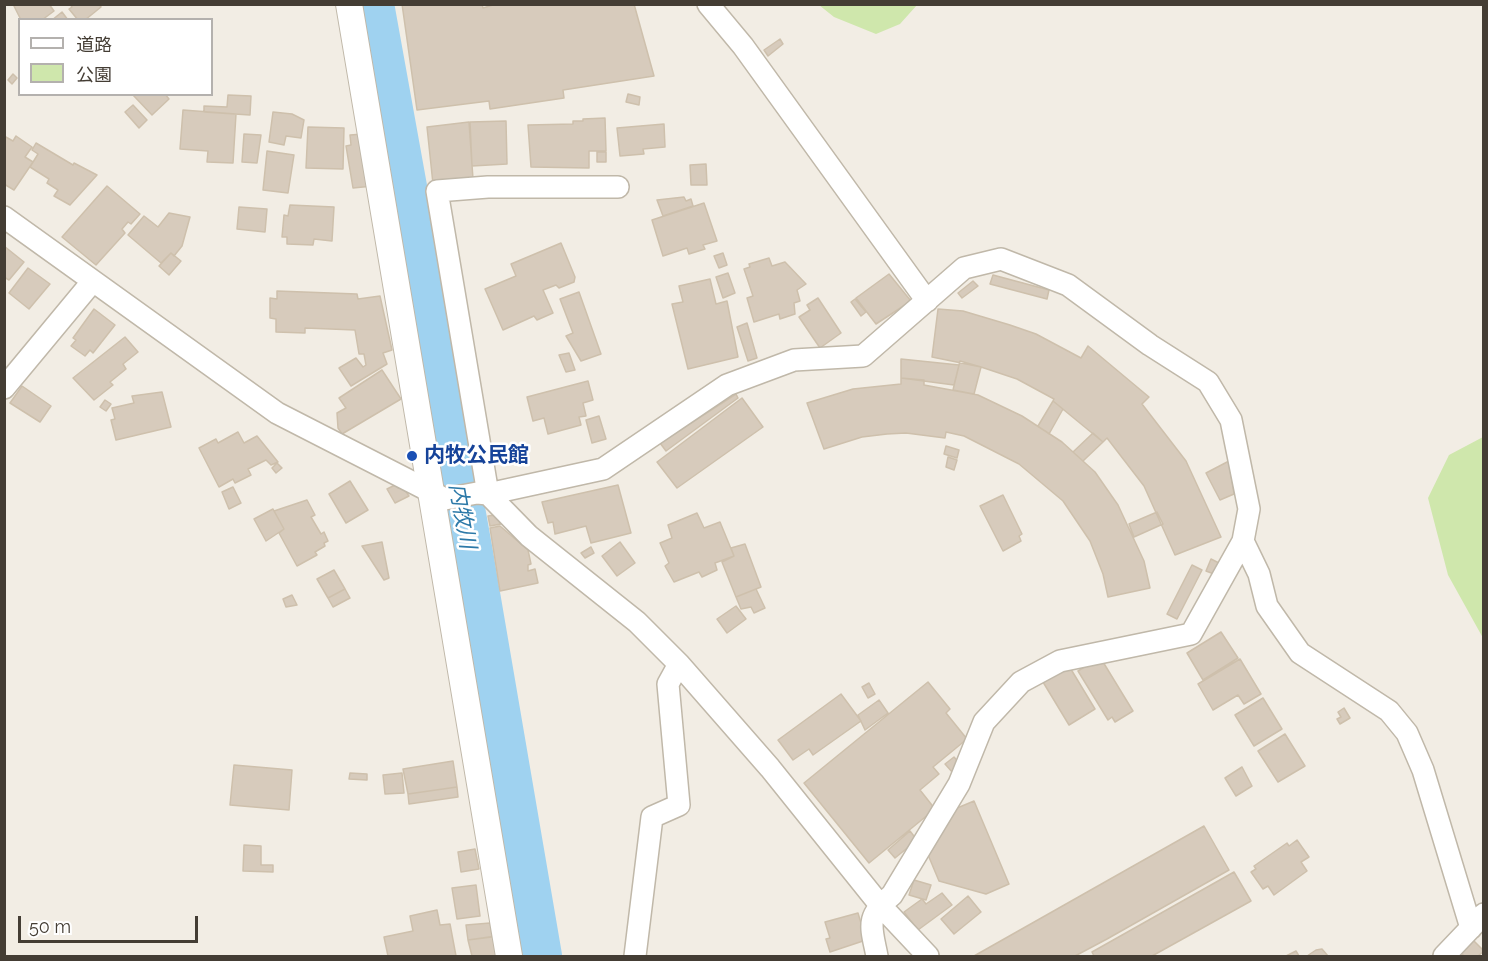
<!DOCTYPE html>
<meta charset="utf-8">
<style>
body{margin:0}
#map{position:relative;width:1488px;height:961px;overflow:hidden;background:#f2ede4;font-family:Raleway,"Noto Sans JP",sans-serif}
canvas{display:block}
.frame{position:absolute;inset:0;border:6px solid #443d34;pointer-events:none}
.legend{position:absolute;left:18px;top:18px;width:195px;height:78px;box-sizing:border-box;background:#fff;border:2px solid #b4b1ae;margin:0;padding:8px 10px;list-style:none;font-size:18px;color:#443d34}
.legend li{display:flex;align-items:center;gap:12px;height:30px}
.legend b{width:30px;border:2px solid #b4b1ae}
.scale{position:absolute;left:18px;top:916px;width:180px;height:27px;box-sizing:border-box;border:3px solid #443d34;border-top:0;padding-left:8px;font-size:18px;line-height:21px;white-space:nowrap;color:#443d34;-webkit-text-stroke:4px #fff;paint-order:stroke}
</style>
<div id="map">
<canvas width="1488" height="961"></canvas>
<div class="frame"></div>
<ul class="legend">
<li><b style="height:8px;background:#fff"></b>道路</li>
<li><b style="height:16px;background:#cfe7ac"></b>公園</li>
</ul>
<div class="scale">50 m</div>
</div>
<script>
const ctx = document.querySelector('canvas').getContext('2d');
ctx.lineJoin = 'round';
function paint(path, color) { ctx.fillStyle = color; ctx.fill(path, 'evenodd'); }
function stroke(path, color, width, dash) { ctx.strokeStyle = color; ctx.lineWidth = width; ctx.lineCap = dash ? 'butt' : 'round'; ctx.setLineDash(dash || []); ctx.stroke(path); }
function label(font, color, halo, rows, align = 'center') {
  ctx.font = font + ' Raleway,"Noto Sans JP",sans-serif'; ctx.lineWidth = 5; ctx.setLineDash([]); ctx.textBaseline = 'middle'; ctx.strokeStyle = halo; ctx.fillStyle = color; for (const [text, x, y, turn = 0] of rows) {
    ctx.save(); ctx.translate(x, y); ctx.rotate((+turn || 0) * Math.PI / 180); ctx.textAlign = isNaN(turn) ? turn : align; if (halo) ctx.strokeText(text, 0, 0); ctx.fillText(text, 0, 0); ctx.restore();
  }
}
const green = new Path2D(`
 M819,5H917L900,24L876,34L834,17Z
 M1483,437V638L1448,575L1428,498L1449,455Z`);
const river = new Path2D(`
 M372,4L471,553L540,956`);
const building = new Path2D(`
 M13,4H49L54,11L42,20H21Z
 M70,4H99L101,7L85,20H78L69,9L72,7Z
 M402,4H482L483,8L496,4H634L654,76L563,90L564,98L490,109L489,101L417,110Z
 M62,12L68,20H52Z
 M780,39L783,44L768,56L764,50Z
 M13,74L17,78L12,84L8,80Z
 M132,94H165L169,99L152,115Z
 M628,94L640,97L639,105L626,102Z
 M228,95L251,96L250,115L204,112V106L227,107Z
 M133,105L147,120L139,128L125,112Z
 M183,110L236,114L233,163L207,162L208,151L180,149Z
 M273,112L292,114L304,120L301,138L286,136L284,145L269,142Z
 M605,118L606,151H589V168L531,167L528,125L573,124V121H583V119Z
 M506,121L507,164L472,166L470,122Z
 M469,122L473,179L433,184L427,127Z
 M664,124L665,147L643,149L644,154L620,156L617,128Z
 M308,127L344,128L343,169L306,168Z
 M244,134L261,135L257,163L242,162Z
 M363,134L373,186L353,188L346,146L351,145L350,135Z
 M4,136L13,141L16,136L32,147L25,157L33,162L14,190L4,184Z
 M36,143L73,165L74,163L97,175L70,205L54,196L58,190L47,183L49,179L30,167L38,154L32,150Z
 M267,151L294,155L288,193L263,190Z
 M597,152H606V162H597Z
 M706,164L707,185H691L690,165Z
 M107,186L140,214L131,224L128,222L122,229L125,233L96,265L62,237Z
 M684,197L686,201L691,199L693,206L663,216L657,200Z
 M704,203L717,241L703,245L705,249L689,254L687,248L663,256L652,220Z
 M290,205L334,207L332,241L314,239L313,245L287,244V237H282L284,215L288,216Z
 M239,207L267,209L265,232L237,229Z
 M169,213L190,217L182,246L174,256L171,253L161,263L128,235L144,216L158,227Z
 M561,243L575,277L574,282L559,288L556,285L543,290L553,313L537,320L534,316L503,330L485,289L516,276L511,264Z
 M4,246L24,262L9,280L4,277Z
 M171,253L181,261L169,275L159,266Z
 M723,253L727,265L719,268L714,256Z
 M769,258L772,266L785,262L806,284L797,290L800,301L794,303L795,314L780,319L779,314L754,322L747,298L753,296L744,269L750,267L749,264Z
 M28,268L50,284L29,309L9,293Z
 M728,273L735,293L723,298L716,277Z
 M889,274L911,301L876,324L856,298Z
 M993,275L1049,290L1047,299L990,284Z
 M710,279L716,304L727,301L738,357L688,369L672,304L683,302L679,286Z
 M973,281L978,286L962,298L958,293Z
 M277,291L357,294L358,299L380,296L392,350L383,353L387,364L351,386L339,368L356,358L363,367L366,365L364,354H359L355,330L305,328V333L276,332V319L270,318V298L277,299Z
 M579,292L601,354L581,361L566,336L573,333L560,299Z
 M818,298L841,333L820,348L799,317L810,310L807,305Z
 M855,299L866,312L861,316L851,302Z
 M94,309L115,325L93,353L90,350L85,356L71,346L76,340L73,338Z
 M938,309L963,311L1010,325L1036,334L1081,358L1088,346L1149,397L1142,404L1186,461L1221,537L1175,555L1144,486L1107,438L1103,442L1053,401L1054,399L1017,379L981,367L932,357Z
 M747,323L757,358L748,361L737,327Z
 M125,337L138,352L123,364L126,369L110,382L113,385L94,400L73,378Z
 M569,353L575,370L566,372L559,355Z
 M901,359L959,365L954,385L901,378Z
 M960,361L981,367L974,394L953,390Z
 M382,370L401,399L342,434L338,428L337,413L346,408L339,398Z
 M901,378L924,380V385L978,395L1022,416L1062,442L1095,472L1118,505L1144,561L1150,588L1108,597L1103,574L1090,541L1063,501L1019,464L964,436L946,432L945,438L906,433L887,434L862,437L824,449L807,403L853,389L901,384Z
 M588,381L593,400L583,403L586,416L579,417L581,425L548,434L544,418L533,421L527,397Z
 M22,386L51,406L40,422L10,403Z
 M162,392L171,427L116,440L111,420L115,419L112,408L134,403L132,396Z
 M736,394L738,398L666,451L660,443Z
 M742,398L763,427L677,488L657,462Z
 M105,400L111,404L106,411L100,407Z
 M1053,401L1063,409L1049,434L1038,426Z
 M599,416L606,439L592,443L586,420Z
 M238,432L244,443L257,436L278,462L271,465L266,460L248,469L251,475L235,483L233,479L219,487L199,448L216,439L218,443Z
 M1093,433L1103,442L1083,461L1073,452Z
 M946,446L959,450L957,458L944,454Z
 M948,457L957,460L954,470L946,467Z
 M1229,461L1234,494L1220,500L1206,473Z
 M277,463L282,468L276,473L272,468Z
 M350,481L368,510L346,523L329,494Z
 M397,484L398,488L402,486L409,496L395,503L387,489Z
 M618,485L631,533L591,543L586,526L555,534L553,522L548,523L542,502Z
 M233,487L241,503L229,509L222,492Z
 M1003,495L1022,534L1019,536L1021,541L1003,551L980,506Z
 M307,500L315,515L311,517L321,534L324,532L328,541L324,543L325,546L315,552L317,555L297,566L279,533L284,529L274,511Z
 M273,509L284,529L266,541L254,519Z
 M1157,512L1163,524L1134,537L1129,524Z
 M697,513L704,528L720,522L734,556L715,563L717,570L702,577L699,572L674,582L665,566L669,563L660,543L672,538L668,525Z
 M495,515L501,524L490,526L488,516Z
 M500,526L528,550L531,564L528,565V571L535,569L538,583L500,591L490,528Z
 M382,542L389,578L384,580L362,546Z
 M620,542L635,563L617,576L602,556Z
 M745,544L761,587L736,597L722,562L734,556L731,548Z
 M591,547L594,553L585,558L581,553Z
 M1211,559L1219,563L1214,574L1206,571Z
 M1192,565L1202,570L1177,619L1167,614Z
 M334,570L345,589L328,598L317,579Z
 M345,589L350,598L333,607L328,598Z
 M756,589L765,608L754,613L751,607L741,609L736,597Z
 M292,595L297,605L286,607L283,599Z
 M736,606L746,619L727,633L717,619Z
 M1221,632L1238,658L1203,680L1187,653Z
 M1100,657L1133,711L1115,722L1112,717L1108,720L1078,671Z
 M1240,659L1261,694L1244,704L1238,695L1213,710L1198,684Z
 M1069,666L1095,709L1069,725L1043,682Z
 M928,682L950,709L946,713L967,739L933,767L939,774L920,790L935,809L869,863L804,783Z
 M869,683L875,694L868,698L862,687Z
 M841,694L861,721L813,755L809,749L793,760L778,740Z
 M1263,698L1282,729L1254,746L1235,715Z
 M879,700L888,713L865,730L858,715Z
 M1344,708L1350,718L1340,724L1337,719L1341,717L1338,712Z
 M1285,734L1305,766L1278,782L1258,751Z
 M954,757L962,766L953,773L945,764Z
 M453,761L457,787L408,794L403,769Z
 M234,765L292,770L289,810L230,805Z
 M1242,767L1252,786L1236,796L1225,778Z
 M350,773L367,774V780L349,779Z
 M402,773L404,793L385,794L383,775Z
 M457,787L458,797L409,804L408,794Z
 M974,801L1009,884L986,894L939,881L926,850L950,811Z
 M1204,826L1229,870L1107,939L1075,956H974Z
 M910,831L917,840L895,858L888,850Z
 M1297,840L1309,857L1301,862L1307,871L1274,895L1268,886L1263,889L1251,872L1256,869L1254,866L1287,843L1289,846Z
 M244,845L261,846V865H273V872L243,871Z
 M475,849L479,869L461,872L458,852Z
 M1234,872L1251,901L1152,956H1094L1092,952Z
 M914,880L931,885L926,900L909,895Z
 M476,885L480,916L457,919L452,888Z
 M942,893L952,905L918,930L904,912L922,899L926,904Z
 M968,896L981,912L954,934L941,919Z
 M437,910L440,925L450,924L456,956H388L384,937L413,931L410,916Z
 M858,913L866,940L830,952L826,939L830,938L825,922Z
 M490,923L492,937L468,940L466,925Z
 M496,936L499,956H472L468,940Z
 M1473,940L1484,951L1478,956H1464L1461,953Z
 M1322,949L1328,956H1307L1316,950Z
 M1296,951L1299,956H1286Z`);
const minor = new Path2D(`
 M708,4L743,46L927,301
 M618,187H488L437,191L488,494L529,536L637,622L679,664L770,768L880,905L928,956
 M4,217L277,413L445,499L477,493L488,494L603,469L727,385L794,360L863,356L964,268L1001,259L1068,285L1150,345L1208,382L1231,420L1249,509L1243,541L1191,634L1060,661L1021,682L984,722L959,784L892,895C865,917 871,926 877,956
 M4,388L92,282
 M1243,541L1259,574L1267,606L1300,653L1389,711L1407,733L1423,770L1471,928
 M635,956L652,817L679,805L668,684L679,664
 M1444,956L1484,914`);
const tertiary = new Path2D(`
 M349,4L509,956`);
const markers = [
 [412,456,6,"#1a4fb4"]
];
const transitNames = [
 ["内牧公民館",424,456]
];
const waterNames = [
 ["内牧川",462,516,80]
];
paint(green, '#cfe7ac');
stroke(river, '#9fd2f0', 44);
paint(building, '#d7cbbc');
stroke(building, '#cec0ac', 1.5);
stroke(minor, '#c0b8a9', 24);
stroke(tertiary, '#c0b8a9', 28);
stroke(minor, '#fff', 21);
stroke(tertiary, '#fff', 26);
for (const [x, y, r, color] of markers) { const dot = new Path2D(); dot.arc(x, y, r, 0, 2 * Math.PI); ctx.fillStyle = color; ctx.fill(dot); stroke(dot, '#fff', 2); }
label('bold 21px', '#164399', '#fff', transitNames, 'left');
label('italic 22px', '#2c79a8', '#fff', waterNames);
</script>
